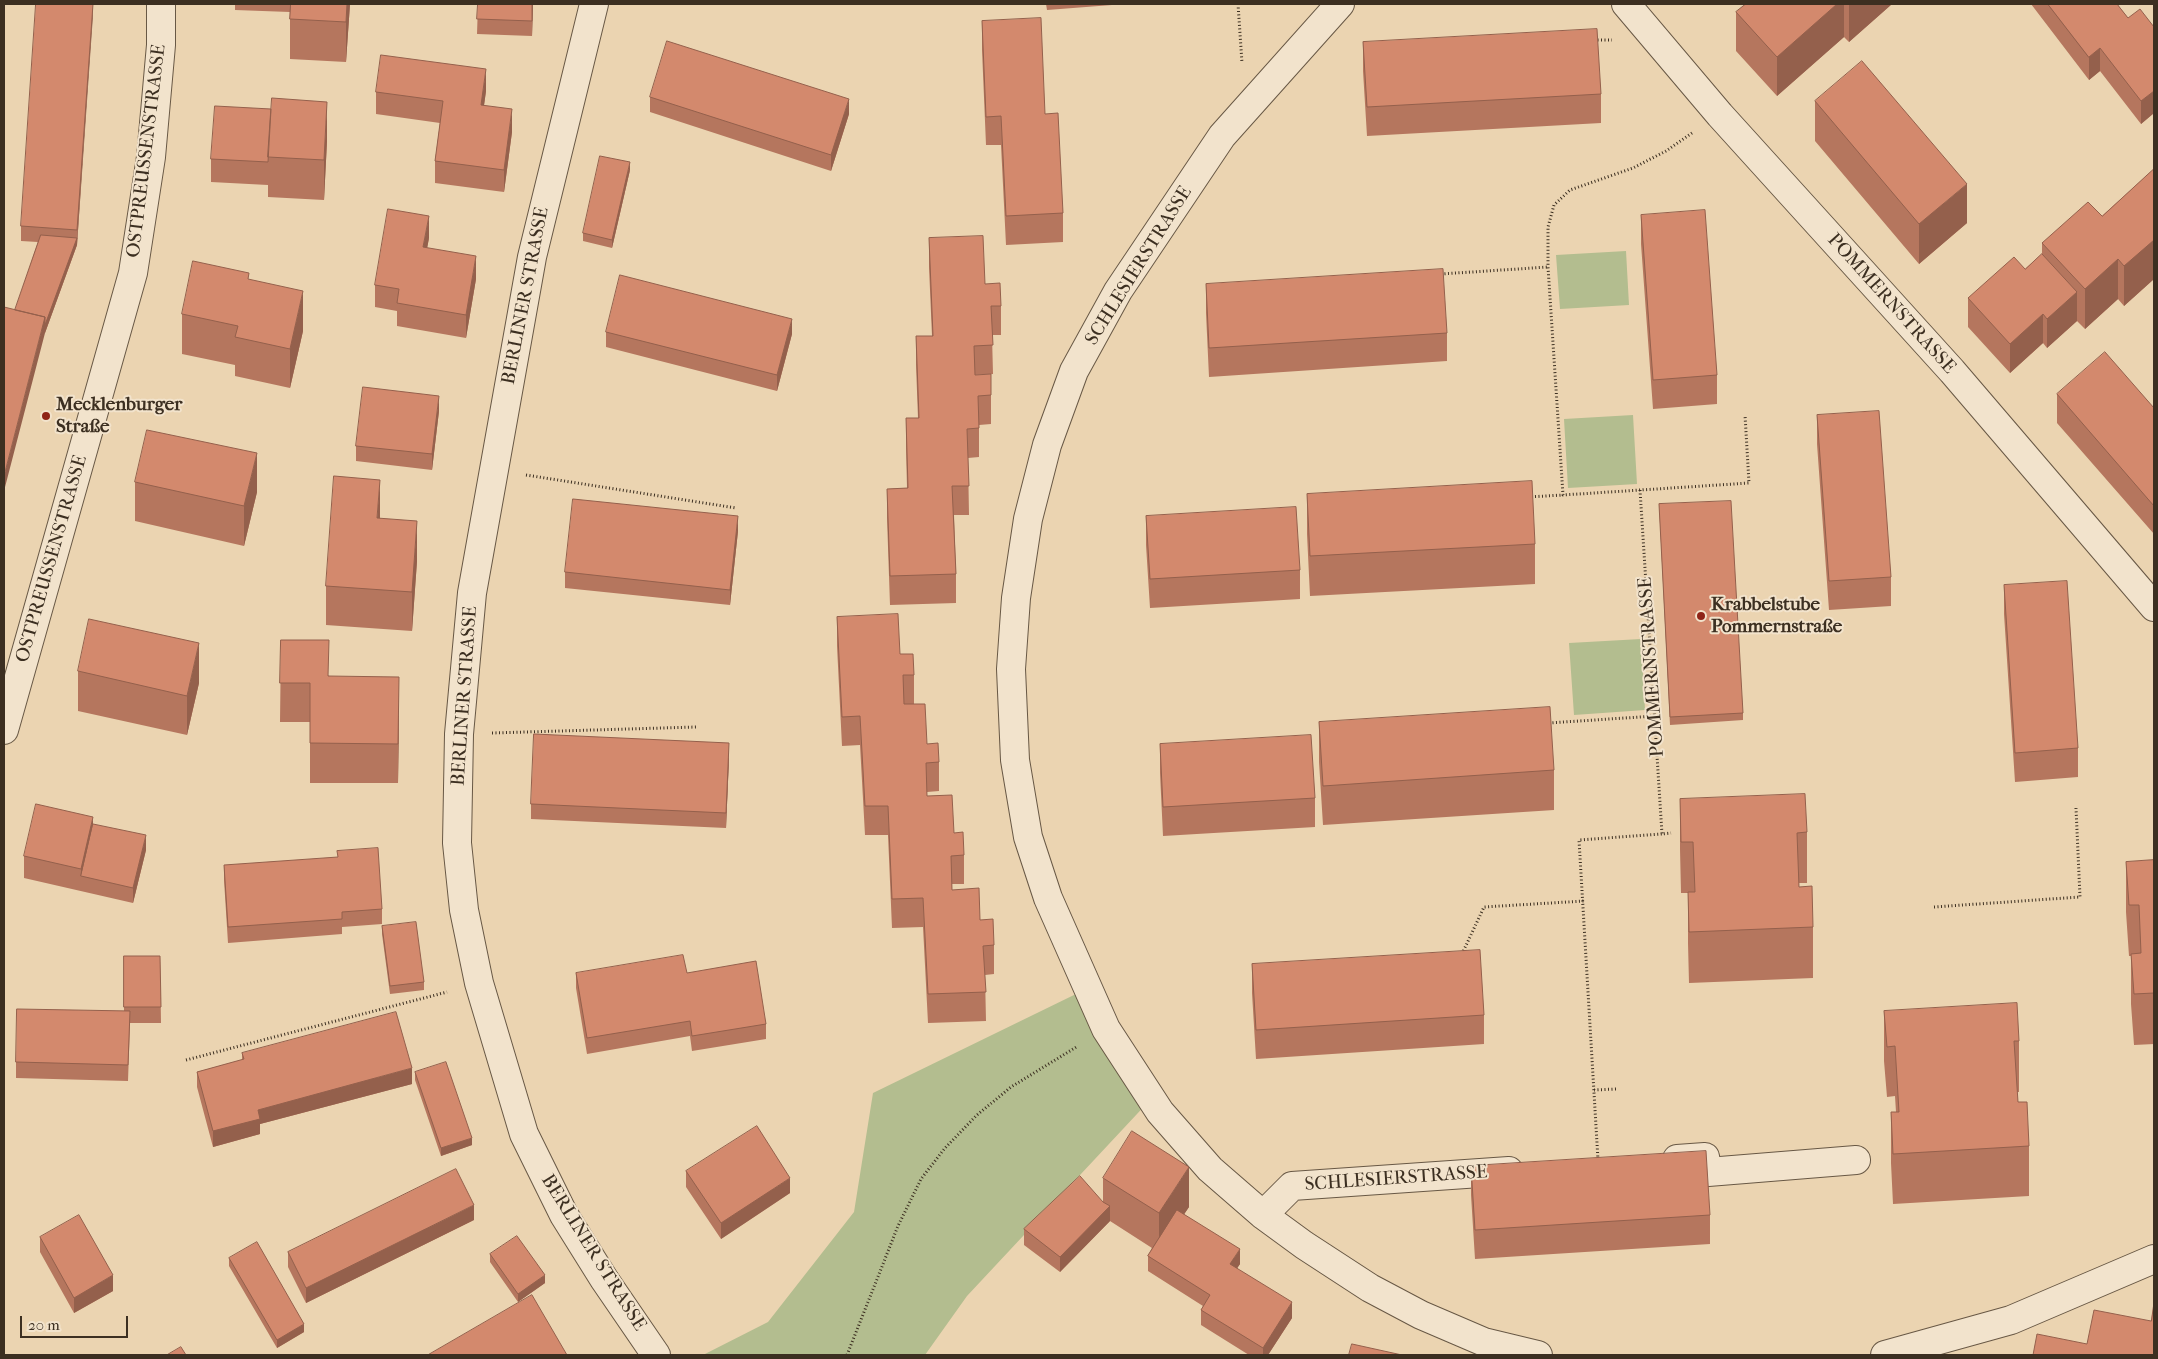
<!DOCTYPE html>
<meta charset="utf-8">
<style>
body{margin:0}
#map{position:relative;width:2158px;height:1359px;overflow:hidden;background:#ebd4b1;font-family:"IM FELL French Canon",serif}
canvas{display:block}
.frame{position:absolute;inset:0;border:5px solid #3c2f21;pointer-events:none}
.scale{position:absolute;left:20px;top:1316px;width:108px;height:22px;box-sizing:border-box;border:2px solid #3c2f21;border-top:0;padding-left:6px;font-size:15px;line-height:18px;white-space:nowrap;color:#3c2f21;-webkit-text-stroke:4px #f2e3cc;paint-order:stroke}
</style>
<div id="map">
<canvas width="2158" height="1359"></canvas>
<div class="frame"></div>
<div class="scale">20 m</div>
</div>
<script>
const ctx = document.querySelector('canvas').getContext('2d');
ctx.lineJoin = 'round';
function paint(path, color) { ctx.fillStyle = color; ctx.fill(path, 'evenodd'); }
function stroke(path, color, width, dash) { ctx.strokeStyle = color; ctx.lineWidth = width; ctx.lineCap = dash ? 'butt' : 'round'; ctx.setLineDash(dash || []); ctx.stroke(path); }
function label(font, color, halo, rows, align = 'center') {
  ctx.font = font + ' "IM FELL French Canon",serif'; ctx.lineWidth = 4; ctx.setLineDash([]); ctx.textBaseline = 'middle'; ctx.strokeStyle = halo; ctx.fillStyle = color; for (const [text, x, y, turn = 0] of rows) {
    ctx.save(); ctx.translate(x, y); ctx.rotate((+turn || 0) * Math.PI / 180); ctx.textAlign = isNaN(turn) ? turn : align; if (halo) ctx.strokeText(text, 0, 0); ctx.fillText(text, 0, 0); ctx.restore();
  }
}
const green = new Path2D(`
 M1626,251L1629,305L1560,309L1556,255Z
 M1633,415L1637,484L1568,488L1564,419Z
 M1641,639L1645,710L1574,715L1569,643Z
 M1076,994L1151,1099L967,1296L925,1355H703L768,1322L854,1212L873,1093Z`);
const path = new Path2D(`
 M1238,4L1242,63
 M1594,40H1612
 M1692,133L1666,151L1633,168L1570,190L1554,205L1548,227V267L1563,495L1749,483L1745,415
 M1441,274L1548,267
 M526,475L736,508
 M1640,490L1662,834L1671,833
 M1528,497L1563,495
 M1549,723L1655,716
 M492,733L696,727
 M1934,907L2080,897L2076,808
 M1462,954L1484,907L1584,901
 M186,1060L447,992
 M1594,1090L1616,1089
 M1598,1160L1579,840L1662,834
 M847,1355L898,1226L921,1179L945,1148L977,1115L1011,1087L1078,1046`);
const minor = new Path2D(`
 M594,4L532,257L472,593L459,734L457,843L464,910L479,983L524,1134L564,1215L604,1279L656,1355
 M1340,4L1222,136L1118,291L1074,371L1047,445L1028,519L1016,598L1011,669L1015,760L1028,837L1048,898L1106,1029L1160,1112L1210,1169L1263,1215L1304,1245L1370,1288L1421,1315L1484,1342L1538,1355
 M1626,4L1720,115L1952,371L2154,607
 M4,730L133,273L151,157L161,45V4
 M1677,1159L1705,1157L1708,1172L1856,1160
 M1263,1215L1292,1186L1509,1171
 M1885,1355L2011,1320L2154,1259`);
const wall = new Path2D(`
 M93,4L77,245L45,333L15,310L38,242L21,241V226Z
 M235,4H350L346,62L290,59V12L235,10Z
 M478,4H533L532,36L477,34Z
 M1046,4H1125L1047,10Z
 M1746,4H1892L1849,42L1844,37L1777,96L1736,51V12Z
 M2031,4H2117L2128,18L2154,27V113L2141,124L2100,71L2089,80Z
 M982,21L1045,114L1063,213V242L1006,245L1001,145H986L982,50Z
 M1363,42L1601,94V123L1367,136L1363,71Z
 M486,91L484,105L512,132L504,192L435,183V161L440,123L376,114V92Z
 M650,97L849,114L831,171L650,112Z
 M1815,101L1967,223L1919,264L1815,141Z
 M327,141L324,200L268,197V185L211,182V159Z
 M2154,169V279L2124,306L2118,299L2085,329L2077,321L2047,348L2043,343L2010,373L1968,327V298L2025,269L2042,254V243L2102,216Z
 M630,170L612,248L583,241V233Z
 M1641,215L1717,375V404L1653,409L1641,244Z
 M429,238L427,248L476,279L466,338L397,326V311L375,307V285Z
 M929,238L985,284L1001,306V335H992L993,374L975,375L991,395V424L979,425V457L968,458L969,515H954L956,574V603L890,605L887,518V489L907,488L906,447V418H918L916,365V336H932L929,267Z
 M249,280L303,331L290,388L235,376V365L182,354V314Z
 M1206,284L1447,333V361L1209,377L1206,313Z
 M606,332L792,334L777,391L606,347Z
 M2057,394L2154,408V534L2057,423Z
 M439,411L432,470L356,461V446Z
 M1817,415L1891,577V606L1829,610L1817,444Z
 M135,482L257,492L244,546L135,521Z
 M1307,494L1535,544V584L1310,596L1307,534Z
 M1659,504L1743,713V720L1670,725Z
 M1146,516L1300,570V599L1150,608L1146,545Z
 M380,518L417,561L412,631L326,625V586Z
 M738,531L730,605L565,588V572Z
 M2004,585L2078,748V777L2015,782L2004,614Z
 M837,617L900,654L914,675V704L927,744L939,762V791L927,792V796L954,833L964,855V884H952V890L980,920L994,945V974L985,975L986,1021L928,1023L923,927L892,928L888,835H865L860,745L842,746L837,646Z
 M281,640L329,676L399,716L398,783H310V722H280Z
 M78,671L199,683L187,735L78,711Z
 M1319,722L1554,770V810L1323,825L1319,762Z
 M1160,744L1315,798V827L1163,836L1160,773Z
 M729,758L726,828L531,819V804Z
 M1680,799L1807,832V883H1799V887L1813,927V978L1689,983L1688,943V893H1681L1680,849Z
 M93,824L146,850L133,903L24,878V856Z
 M2154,860V1044L2134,1045L2131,1004V956H2129L2126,912V862Z
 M224,865L382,909V924L342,927V934L228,943L224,880Z
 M382,926L424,982V990L390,994L382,934Z
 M124,956H160L161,1023H130L128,1081L16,1078V1062L124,1011Z
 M1252,964L1484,1015V1044L1256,1059L1252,993Z
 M576,973H687L766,1024V1039L692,1051L690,1036L587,1054L576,988Z
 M1884,1011L2019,1041V1092H2017L2018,1102L2029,1146V1196L1893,1204L1891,1163V1112H1896L1895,1096L1887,1097L1884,1061Z
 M242,1053L412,1084L260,1124V1134L213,1147L197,1087V1072L242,1060Z
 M415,1072L472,1145L441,1156L415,1080Z
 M1471,1166L1710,1215V1244L1475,1259L1471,1195Z
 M686,1171L790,1193L721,1239L686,1187Z
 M1103,1178L1189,1207L1184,1214L1240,1264L1237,1268L1292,1318L1268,1355H1249L1201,1325V1310L1203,1306L1148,1271V1256L1152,1248L1110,1221L1060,1272L1024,1245V1229L1103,1202Z
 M474,1220L306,1303L288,1267V1252Z
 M40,1237L113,1291L74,1313L40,1252Z
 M490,1254L545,1283L518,1302L490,1262Z
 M229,1258L304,1332L277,1348L229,1266Z`);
const shadedWall = new Path2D(`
 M93,4V15L77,245L45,333L4,491V476L45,317L77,238Z
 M347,4H350L346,62V22Z
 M532,4H533L532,36Z
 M1837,4H1844V37L1777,96V57Z
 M1849,4H1892L1849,42Z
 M2100,48V71L2089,80V57Z
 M486,69V91L481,127V105Z
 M2154,91V113L2141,124V101Z
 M849,99V114L831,171V155Z
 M327,102V141L324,200V160Z
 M512,109V132L504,192V170Z
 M630,162V170L612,248V240Z
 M1967,184V223L1919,264V224Z
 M429,216V238L423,270V247Z
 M2154,239V279L2124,306V266Z
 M476,256V279L466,338V315Z
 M2118,259V299L2085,329V289Z
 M303,291V331L290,388V349Z
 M2077,292V321L2047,348V319Z
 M2043,314V343L2010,373V344Z
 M792,319V334L777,391V375Z
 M439,396V411L432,470V454Z
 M257,453V492L244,546V506Z
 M380,480V519L377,518Z
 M738,516V531L730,605V590Z
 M417,521V561L412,631V592Z
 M199,643V683L187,735V696Z
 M399,677V716L398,783V744Z
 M729,743V758L726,828V813Z
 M93,817V839L81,876V891V869Z
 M146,835V850L133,903V888Z
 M412,1068V1084L260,1124V1134L213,1147V1131L258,1110Z
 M472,1138V1145L441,1156V1148Z
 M1189,1167V1207L1159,1252V1213Z
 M790,1178V1193L721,1239V1223Z
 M474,1205V1220L306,1303V1288Z
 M1110,1206V1221L1060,1272V1257Z
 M1240,1249V1264L1230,1279V1264Z
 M113,1275V1291L74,1313V1298Z
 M545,1275V1283L518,1302V1294Z
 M1292,1302V1318L1268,1355H1263V1348Z
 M304,1324V1332L277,1348V1340Z`);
const building = new Path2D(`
 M36,4H93L77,230L21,226Z
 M291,4H347L346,22L290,19Z
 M478,4H532V21L477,19Z
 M1746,4H1837L1777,57L1736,12Z
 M2048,4H2117L2128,18L2140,9L2154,27V91L2141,101L2100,48L2089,57Z
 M1041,18L1045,114L1058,113L1063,213L1006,216L1001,116L986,117L982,21Z
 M1597,29L1601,94L1367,107L1363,42Z
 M667,41L849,99L831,155L650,97Z
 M381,55L486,69L481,105L512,109L504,170L435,161L443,101L376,92Z
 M1862,61L1967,184L1919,224L1815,101Z
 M272,98L327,102L324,160L268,157Z
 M215,106L271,109L268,162L211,159Z
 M600,156L630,162L612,240L583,233Z
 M2154,169V240L2124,266L2118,259L2085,289L2042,243L2088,202L2102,216Z
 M388,209L429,216L423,247L476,256L466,315L397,303L399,289L375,285Z
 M1705,210L1717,375L1653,380L1641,215Z
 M41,235L77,238L45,325V317L15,310Z
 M983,236L985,284L1000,283L1001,306H991L993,345L974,346L975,375L991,374V395L978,396L979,428L967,429L969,486H952L956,574L890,576L887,489L908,488L906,418H919L916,336H933L929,238Z
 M2042,254L2077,292L2047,319L2043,314L2010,344L1968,298L2014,257L2025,269Z
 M193,261L249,273L248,279L303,291L290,349L235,337L238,326L182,314Z
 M1443,269L1447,333L1209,348L1206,284Z
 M620,275L792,319L777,375L606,332Z
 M4,307L45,317L4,476Z
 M2105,352L2154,408V506L2057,394Z
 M363,387L439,396L432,454L356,446Z
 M1879,411L1891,577L1829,581L1817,415Z
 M147,430L257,453L244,506L135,482Z
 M334,476L380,480L377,518L417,521L412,592L326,586Z
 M1532,481L1535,544L1310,556L1307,494Z
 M573,499L738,516L730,590L565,572Z
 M1731,501L1743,713L1670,717L1659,504Z
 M1296,507L1300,570L1150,579L1146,516Z
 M2067,581L2078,748L2015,753L2004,585Z
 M898,614L900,654H913L914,675H903L904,704H925L927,744L938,743L939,762L926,763L927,796L952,795L954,833L963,832L964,855L951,856L952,890L979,888L980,920L993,919L994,945L983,946L986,992L928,994L923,898L892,899L888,806H865L860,716L842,717L837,617Z
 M89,619L199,643L187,696L78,671Z
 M281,640H329L328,676L399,677L398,744L310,743V683H280Z
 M1550,707L1554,770L1323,786L1319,722Z
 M534,734L729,743L726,813L531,804Z
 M1311,735L1315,798L1163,807L1160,744Z
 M1805,794L1807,832L1797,833L1799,887L1812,886L1813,927L1689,932L1688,892H1695L1693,842H1681L1680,799Z
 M36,804L93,817L81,869L24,856Z
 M93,824L146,835L133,888L81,876Z
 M378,848L382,909L342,912V919L228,927L224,865L338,857L337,851Z
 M2154,860V993L2134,994L2131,954L2141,953L2139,905H2129L2126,862Z
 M416,922L424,982L390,986L382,926Z
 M1480,950L1484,1015L1256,1030L1252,964Z
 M683,955L687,973L756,961L766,1024L692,1036L690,1021L587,1038L576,973Z
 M124,956H160L161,1007H124Z
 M2017,1003L2019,1041H2014L2018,1102H2027L2029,1146L1893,1154L1891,1112H1899L1895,1046L1887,1047L1884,1011Z
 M17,1009L130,1011L128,1065L16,1062Z
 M396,1012L412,1068L258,1110L260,1119L213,1131L197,1072L244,1059L242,1053Z
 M446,1062L472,1138L441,1148L415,1072Z
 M757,1126L790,1178L721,1223L686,1171Z
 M1132,1131L1189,1167L1159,1213L1103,1178Z
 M1706,1151L1710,1215L1475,1230L1471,1166Z
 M456,1169L474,1205L306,1288L288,1252Z
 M1080,1176L1103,1202L1110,1206L1060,1257L1024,1229Z
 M1177,1210L1240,1249L1230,1264L1292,1302L1263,1348L1201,1310L1210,1295L1148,1256Z
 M79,1215L113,1275L74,1298L40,1237Z
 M517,1236L545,1275L518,1294L490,1254Z
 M257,1242L304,1324L277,1340L229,1258Z
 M532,1295L567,1355H428Z
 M2154,1303V1355H2033L2037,1334L2087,1344L2094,1310L2151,1321Z
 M1352,1344L1402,1355H1349Z
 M181,1347L186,1355H167Z`);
const markers = [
 [46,416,5,"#8f2418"],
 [1701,616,5,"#8f2418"]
];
const streetNames = [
 ["OSTPREUSSENSTRASSE",147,151,-83],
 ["SCHLESIERSTRASSE",1139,266,-58],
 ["BERLINER STRASSE",526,296,-79],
 ["POMMERNSTRASSE",1891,304,48],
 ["OSTPREUSSENSTRASSE",52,559,-74],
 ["POMMERNSTRASSE",1652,667,-94],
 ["BERLINER STRASSE",465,696,-86],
 ["SCHLESIERSTRASSE",1396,1179,-4],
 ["BERLINER STRASSE",593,1253,58]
];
const poiNames = [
 ["Mecklenburger",56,405],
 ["Straße",56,427],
 ["Krabbelstube",1711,605],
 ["Pommernstraße",1711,627]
];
paint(green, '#b3bd8f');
stroke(minor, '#685845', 30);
stroke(path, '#3c2f21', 3, [1, 2.5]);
stroke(minor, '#f2e3cc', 28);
paint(wall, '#b5765e');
paint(shadedWall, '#94604c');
paint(building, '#d3896d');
stroke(building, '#94604c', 1);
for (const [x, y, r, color] of markers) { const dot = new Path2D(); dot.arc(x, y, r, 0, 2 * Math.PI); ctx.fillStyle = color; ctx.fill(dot); stroke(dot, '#f2e3cc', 2); }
label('19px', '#3c2f21', '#f2e3cc', streetNames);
label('bold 19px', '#3c2f21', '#f2e3cc', poiNames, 'left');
</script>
